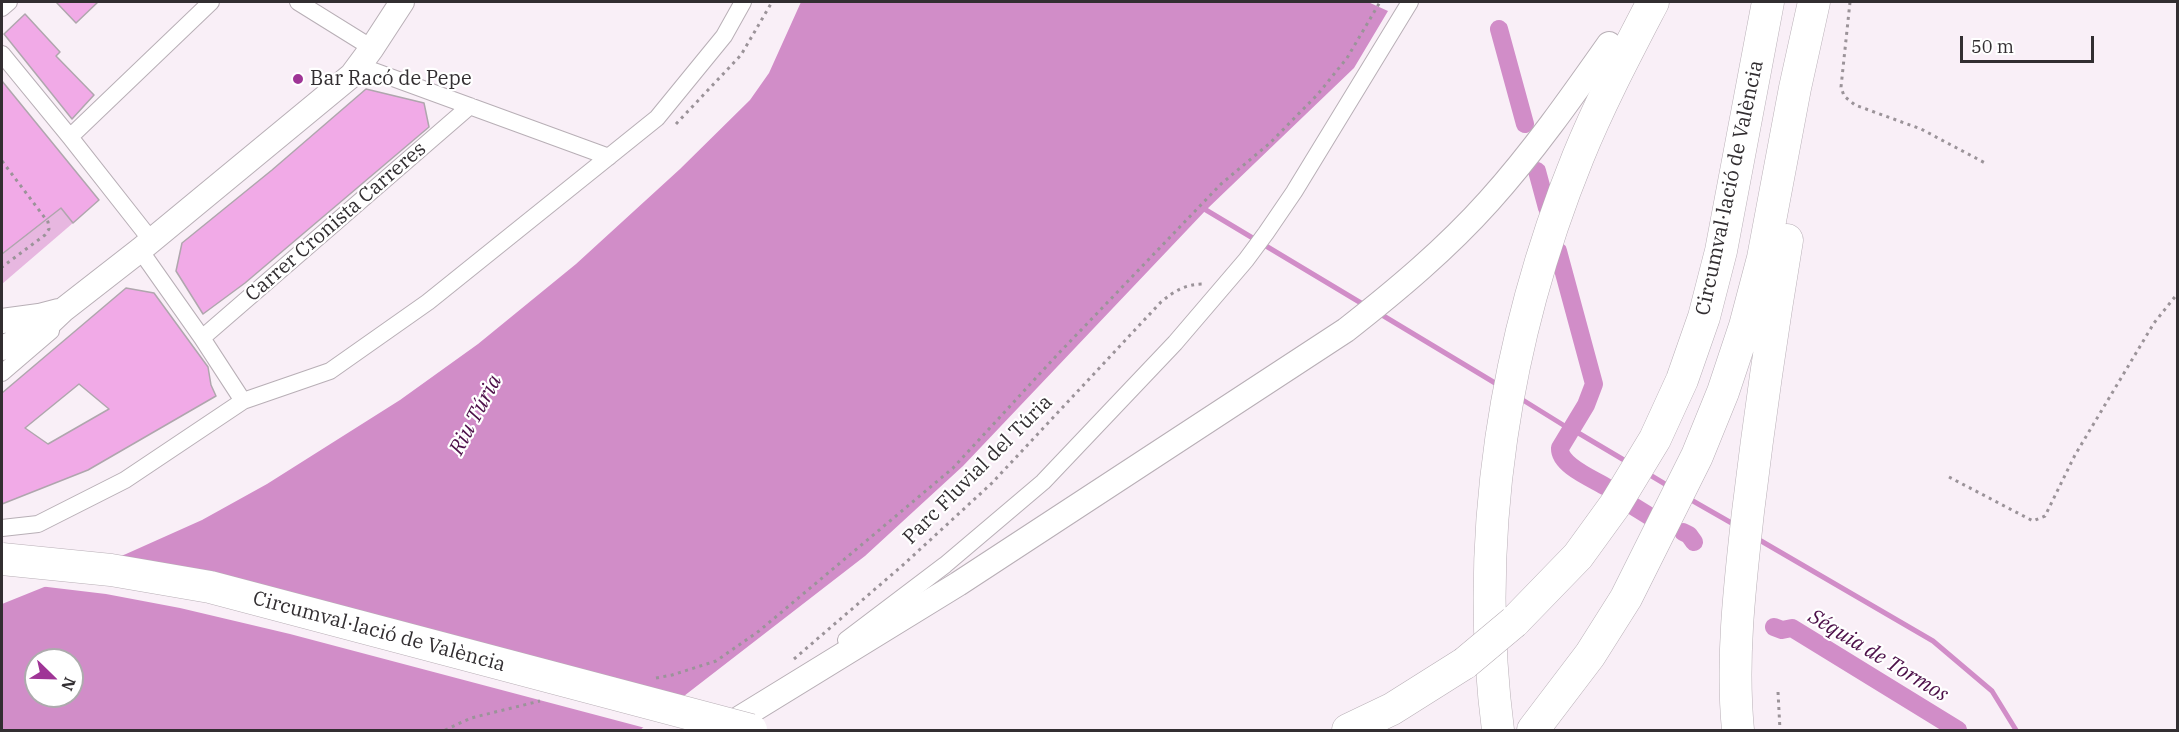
<!DOCTYPE html>
<meta charset="utf-8">
<style>
body{margin:0}
#map{position:relative;width:2179px;height:732px;overflow:hidden;background:#f9eff7;font-family:"IBM Plex Serif",serif}
canvas{display:block}
.frame{position:absolute;inset:0;border:3px solid #322e31;pointer-events:none}
.north{position:absolute;left:24px;top:648px;width:60px;height:60px;box-sizing:border-box;background:#fff;border:2px solid #adabad;border-radius:50%;rotate:113deg;font-size:16px;font-weight:700;line-height:24px;text-align:center;color:#322e31}
.north::after{content:'';display:block;margin:auto;width:21px;height:27px;background:#9f3596;clip-path:polygon(50% 0,100% 100%,50% 72%,0 100%)}
.scale{position:absolute;left:1960px;top:36px;width:134px;height:27px;box-sizing:border-box;border:3px solid #322e31;border-top:0;padding-left:8px;font-size:18px;line-height:21px;white-space:nowrap;color:#322e31;-webkit-text-stroke:4px #fff;paint-order:stroke}
</style>
<div id="map">
<canvas width="2179" height="732"></canvas>
<div class="frame"></div>
<div class="north">N</div>
<div class="scale">50 m</div>
</div>
<script>
const ctx = document.querySelector('canvas').getContext('2d');
ctx.lineJoin = 'round';
function paint(path, color) { ctx.fillStyle = color; ctx.fill(path, 'evenodd'); }
function stroke(path, color, width, dash) { ctx.strokeStyle = color; ctx.lineWidth = width; ctx.lineCap = dash ? 'butt' : 'round'; ctx.setLineDash(dash || []); ctx.stroke(path); }
function label(font, color, halo, rows, align = 'center') {
  ctx.font = font + ' "IBM Plex Serif",serif'; ctx.lineWidth = 4.5; ctx.setLineDash([]); ctx.textBaseline = 'middle'; ctx.strokeStyle = halo; ctx.fillStyle = color; for (const [text, x, y, turn = 0] of rows) {
    ctx.save(); ctx.translate(x, y); ctx.rotate((+turn || 0) * Math.PI / 180); ctx.textAlign = isNaN(turn) ? turn : align; if (halo) ctx.strokeText(text, 0, 0); ctx.fillText(text, 0, 0); ctx.restore();
  }
}
const green = new Path2D(`
 M2,135L73,223L2,284Z`);
const water = new Path2D(`
 M801,2H1368L1388,11L1354,68L1206,210L963,466L865,556L640,730H2V604L126,554L202,520L267,484L400,400L478,344L576,264L680,169L750,100L769,73ZM36,660H72V696H36Z`);
const pier = new Path2D(`
 M115,556L688,699L649,729L290,634L180,608L106,594L39,586Z`);
const stream = new Path2D(`
 M1206,210L1366,306
 M1377,312L1500,386
 M1518,397L1568,428
 M1575,431L1629,463
 M1645,472L1670,487
 M1686,497L1735,525
 M1756,538L1933,641L1992,691L2016,730`);
const canal = new Path2D(`
 M1499,29L1525,124
 M1537,171L1547,208
 M1558,251L1594,384L1586,405L1560,448C1559,466 1594,479 1608,488
 M1633,506L1654,519
 M1683,532L1689,535L1694,542
 M1774,627L1782,630L1792,628L1958,730`);
const building = new Path2D(`
 M56,2H98L76,23Z
 M25,14L60,52L56,56L94,95L72,119L4,34Z
 M2,81L99,200L73,223L61,208L2,254Z
 M366,89L424,103L429,127L245,283L203,314L176,271L182,243L272,170Z
 M126,288L154,293L208,367L211,385L216,396L88,470L2,504V393ZM79,384L109,409L48,444L25,428Z`);
const path = new Path2D(`
 M1850,2L1841,87L1844,96L1855,105L1921,129L1987,164
 M676,124L741,55L772,2
 M2,161L48,222L49,229L45,235L2,267
 M1949,477L2033,521L2045,516L2075,455L2154,323L2178,293
 M794,659L903,565L992,483L1161,302C1174,291 1186,284 1203,284
 M656,678L672,675L716,661L759,631L953,468L1058,354L1221,184L1270,143L1318,94L1347,58L1380,2
 M1778,692L1780,730
 M445,730L471,718L540,701`);
const street = new Path2D(`
 M298,2L372,48
 M2,8L9,2
 M2,54L70,137L151,240
 M360,66L609,157
 M70,137L211,2
 M140,250L202,338L243,401
 M202,338L470,106
 M2,373L51,331
 M2,528L38,524L125,480L243,401L330,371L428,302L657,118L724,36L743,2
 M846,640L945,565L1043,482L1175,343L1246,260L1266,233L1294,192L1410,2`);
const secondary = new Path2D(`
 M2,321L39,316L58,311
 M2,348L44,328L63,310L140,250L352,75L372,48L402,2
 M722,729L958,584L1346,330C1397,290 1446,249 1489,201C1533,152 1571,98 1609,44`);
const highway = new Path2D(`
 M1514,622L1578,556L1615,505L1655,439L1682,380L1704,317L1721,251L1768,2
 M1348,730L1392,709L1465,663
 M1498,730C1473,537 1505,337 1578,157C1600,103 1627,52 1653,2
 M1533,730L1590,655L1626,598L1697,456L1723,392L1745,326L1763,258L1795,88L1814,2
 M1738,730C1731,658 1740,584 1748,512C1759,421 1772,330 1787,240`);
const highwayBridge = new Path2D(`
 M2,559L111,570L210,587L751,730
 M1465,663L1514,622`);
const markers = [
 [298,79,6,"#9f3596"]
];
const poiNames = [
 ["Bar Racó de Pepe",310,79]
];
const streetNames = [
 ["Circumval·lació de València",1730,188,-78],
 ["Carrer Cronista Carreres",336,222,-41],
 ["Parc Fluvial del Túria",978,470,-45],
 ["Circumval·lació de València",379,632,15]
];
const waterNames = [
 ["Riu Túria",476,415,-62],
 ["Séquia de Tormos",1878,656,31]
];
paint(green, '#e7b7e0');
paint(water, '#d18dc8');
paint(pier, '#f9eff7');
stroke(stream, '#d18dc8', 5);
stroke(canal, '#d18dc8', 18);
paint(building, '#f1aae7');
stroke(building, '#afa6ad', 1.5);
stroke(street, '#b8afb6', 18);
stroke(secondary, '#b8afb6', 26);
stroke(highway, '#b8afb6', 33);
stroke(path, '#9b9399', 3, [3, 4.5]);
stroke(street, '#fff', 16);
stroke(secondary, '#fff', 24);
stroke(highway, '#fff', 32);
stroke(highwayBridge, '#b8afb6', 33, []);
stroke(highwayBridge, '#fff', 32);
for (const [x, y, r, color] of markers) { const dot = new Path2D(); dot.arc(x, y, r, 0, 2 * Math.PI); ctx.fillStyle = color; ctx.fill(dot); stroke(dot, '#fff', 2); }
label('20px', '#322e31', '#fff', poiNames, 'left');
label('20px', '#322e31', '#fff', streetNames);
label('italic 21px', '#4c0f48', '#fff', waterNames);
</script>
